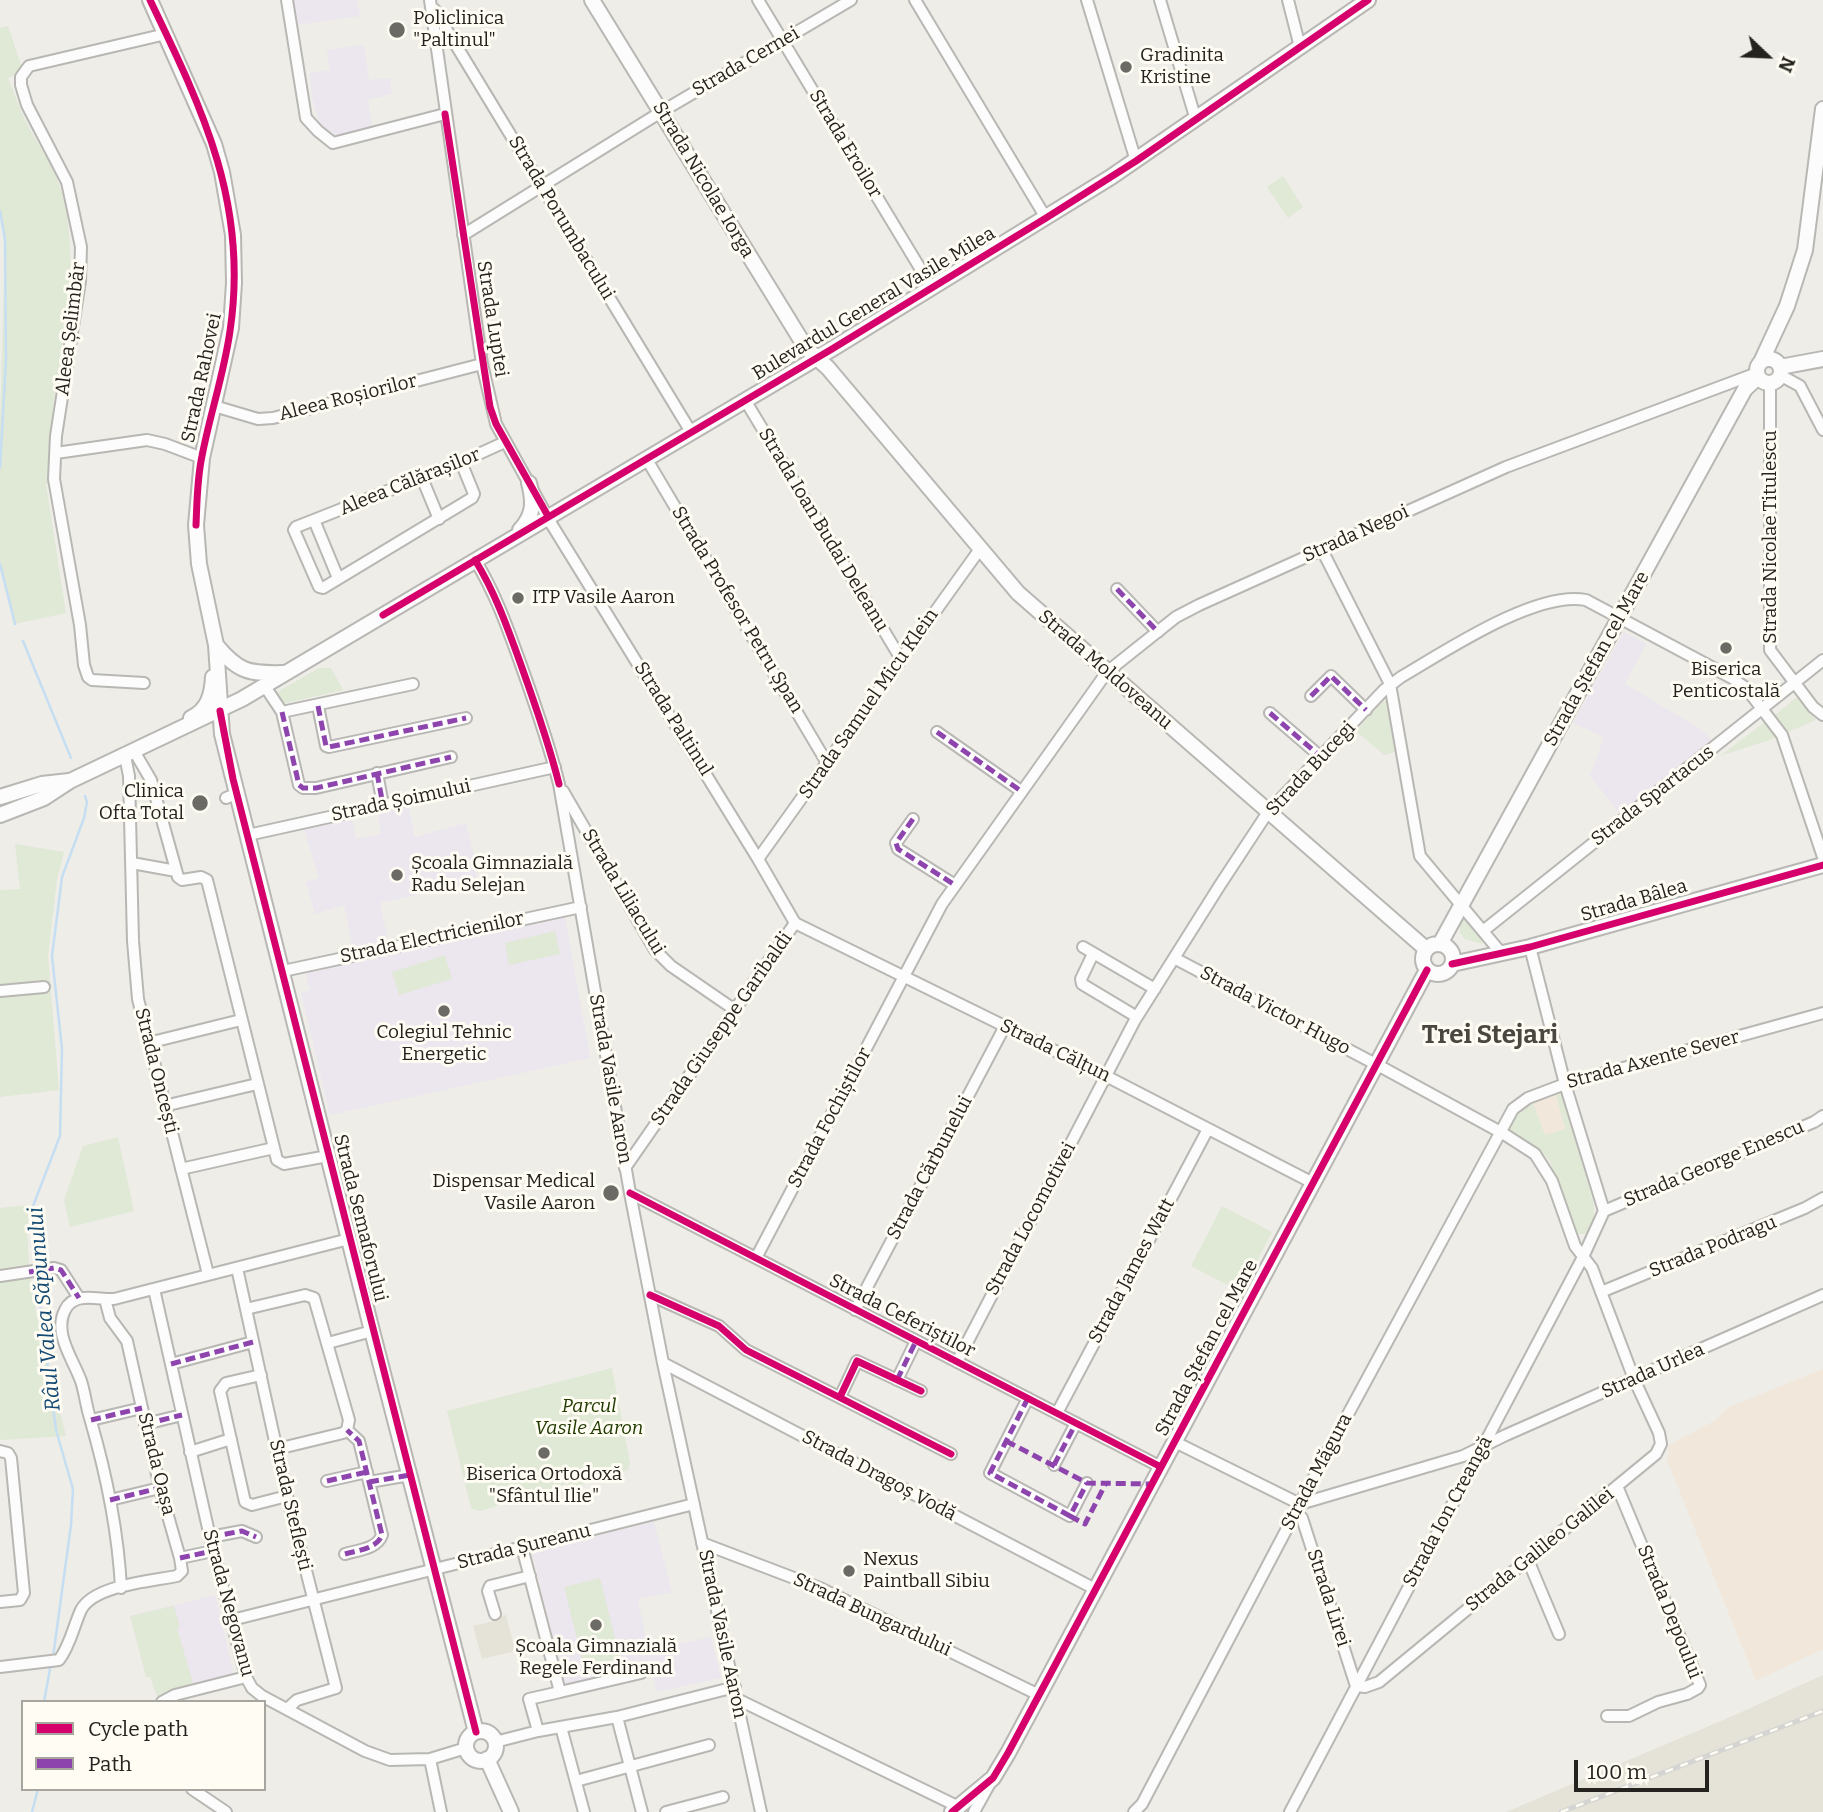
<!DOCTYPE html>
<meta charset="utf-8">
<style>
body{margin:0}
#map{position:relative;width:1823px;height:1812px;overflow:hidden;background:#eeede8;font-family:Bitter,serif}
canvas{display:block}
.legend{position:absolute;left:21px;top:1700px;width:245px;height:91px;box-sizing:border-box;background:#fffcf3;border:2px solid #a7a59e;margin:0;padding:9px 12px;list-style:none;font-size:21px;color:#24231f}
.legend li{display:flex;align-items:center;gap:14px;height:35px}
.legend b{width:35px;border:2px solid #a7a59e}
.north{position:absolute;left:1732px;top:21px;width:70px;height:70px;-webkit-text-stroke:5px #fffcf3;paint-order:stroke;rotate:113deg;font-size:19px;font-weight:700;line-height:28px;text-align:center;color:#24231f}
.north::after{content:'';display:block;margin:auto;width:24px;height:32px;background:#24231f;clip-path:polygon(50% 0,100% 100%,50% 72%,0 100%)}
.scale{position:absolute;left:1574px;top:1760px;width:135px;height:32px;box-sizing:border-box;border:4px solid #24231f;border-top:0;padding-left:9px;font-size:21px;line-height:24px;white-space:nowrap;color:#24231f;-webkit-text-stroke:5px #fffcf3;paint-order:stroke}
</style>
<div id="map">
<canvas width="1823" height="1812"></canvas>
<ul class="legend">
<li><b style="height:9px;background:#d6006c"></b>Cycle path</li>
<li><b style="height:9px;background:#8e44ad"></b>Path</li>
</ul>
<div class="north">N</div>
<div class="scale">100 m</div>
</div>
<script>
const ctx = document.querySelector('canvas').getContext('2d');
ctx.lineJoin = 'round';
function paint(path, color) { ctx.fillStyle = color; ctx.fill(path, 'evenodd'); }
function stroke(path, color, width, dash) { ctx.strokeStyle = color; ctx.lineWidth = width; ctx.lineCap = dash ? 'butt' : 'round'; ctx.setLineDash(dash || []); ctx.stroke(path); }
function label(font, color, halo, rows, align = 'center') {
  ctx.font = font + ' Bitter,serif'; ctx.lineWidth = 6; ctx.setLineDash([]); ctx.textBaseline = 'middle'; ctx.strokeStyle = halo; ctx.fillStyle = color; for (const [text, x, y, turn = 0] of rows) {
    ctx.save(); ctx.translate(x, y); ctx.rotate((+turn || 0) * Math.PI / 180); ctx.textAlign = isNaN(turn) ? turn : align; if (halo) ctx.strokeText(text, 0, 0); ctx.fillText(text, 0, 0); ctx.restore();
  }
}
const built = new Path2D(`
 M506,1615L515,1651L482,1659L473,1626L494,1621V1618Z
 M1823,1675V1812H1506L1735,1715Z`);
const industrial = new Path2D(`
 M1556,1095L1565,1129L1545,1136L1533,1103Z
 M1823,1369V1649L1756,1681L1667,1460L1669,1445L1714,1421L1729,1407Z`);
const education = new Path2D(`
 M294,0H357L360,16L297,25Z
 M364,45L369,80L390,78L392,94L368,100L372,126L336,136L321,127L312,98L310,73L330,70L327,50Z
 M1624,632L1646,644L1625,684L1702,730L1712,740L1620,814L1590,776L1604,737L1573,723Z
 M408,805L415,837L466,823L478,872L473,882L380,903L388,941L353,949L344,905L315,914L306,882L319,878L304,829L352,818L356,839L381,834L378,812Z
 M565,916L590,1058L330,1115L301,993L310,990L305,971Z
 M654,1522L672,1592L638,1599L648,1651L711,1637L721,1678L657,1692L653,1676L648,1677L646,1668L564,1684L532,1552Z
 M215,1595L234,1675L157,1696L150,1677H146L130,1616Z`);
const green = new Path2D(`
 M8,26L21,65L17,74L8,78C14,92 19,108 26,122C37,143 51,162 59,184C83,257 63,334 53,407L58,408L53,483L46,484L66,613L15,624L0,564V424L5,240L0,211V28Z
 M1283,176L1303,207L1288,218L1267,187Z
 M319,668H331L343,690L282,704L274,694Z
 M1797,697L1816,720L1788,732L1775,715Z
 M1383,700L1387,702L1395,752L1384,755L1356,731Z
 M1765,722L1776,738L1720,756Z
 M15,844L64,852L57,879L48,956L59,1090L0,1097V890L20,889Z
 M1465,917L1484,939L1482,944L1465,939L1460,933V924Z
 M555,931L560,954L509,965L505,943Z
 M445,955L452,979L399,995L392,972Z
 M1562,1093L1594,1205V1221L1587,1234H1576L1550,1161L1542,1151L1509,1129L1519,1113L1533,1103L1545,1135L1565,1129L1556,1095Z
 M118,1137L134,1211L70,1227L64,1200L83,1146Z
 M29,1205C21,1282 49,1361 66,1436L0,1440V1208Z
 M1222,1206L1272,1232L1241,1292L1191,1266Z
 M612,1368L630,1463L628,1470L570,1488L568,1483L480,1511L471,1508L447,1411Z
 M600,1578L622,1666L586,1675L564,1587Z
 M174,1606L180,1627L177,1628L194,1686L157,1696L150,1677H146L130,1616Z`);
const stream = new Path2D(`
 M0,211L5,240L6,359L0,468
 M0,564L15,624
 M23,641L71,758
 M35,1266L39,1254L33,1228V1206L60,1136L62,1049L52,956L62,877L84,818L87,802L85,796
 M36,1273L56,1430L73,1489L71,1525L53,1657
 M44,1702L51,1663
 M32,1812L38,1789`);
const minor = new Path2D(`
 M287,0L306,118L318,131L333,143L445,114
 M430,0L482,364L496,424L552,525L758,859L795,923
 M758,0L932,288
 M915,0L1046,218
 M1087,0L1136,161
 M1160,0L1196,120
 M1288,0L1300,47
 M434,9L691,432
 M463,235L661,112L851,0
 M1780,375L1800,386L1823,430
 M1770,383V650L1813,707L1823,715
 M745,400L901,659
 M214,406L258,419L273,418L482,364
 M56,453L147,440L165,444L202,458
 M646,458L827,763
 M461,462L474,494L472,498L323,588L319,587L294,530L296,527L461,462L505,442
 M422,478L439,519
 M314,520L338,578
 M1322,550L1390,684L1420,856L1502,954
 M475,560C495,592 508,629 521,665C535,704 549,744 559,784L630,1193L663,1363L761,1812
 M1117,589L1158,632
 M144,683L92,680L88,677L84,665L80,625L54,479L56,436L80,281L81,247L67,182L27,105L21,85V77L29,66L166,34
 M264,685L282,712L299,785L303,788H316L451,757
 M1311,696L1331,676L1366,710
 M318,706L326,746L329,747L466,718
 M282,712L413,684
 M1270,713L1321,757
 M937,732L1021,791
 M134,751L151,780L178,877L182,880L201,877L207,880L277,1160L284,1164L328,1156
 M125,756L129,776L133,941L138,999L208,1274
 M377,773L383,805
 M563,791L655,950L671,966L735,1010
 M226,798L236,794
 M913,819L896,843L898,849L955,885
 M248,835L555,767
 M758,859L980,549
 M132,863L176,871
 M795,923L1106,1076L1313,1183
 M1483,931L1823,660
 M1083,947L1155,989
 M1530,947L1565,1084L1604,1211
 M1092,956L1081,979L1082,984L1137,1017
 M1174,958L1385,1069L1504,1134L1535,1154L1552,1181L1575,1246L1592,1268L1634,1379L1659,1433L1661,1444L1656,1454L1379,1682L1365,1687L1356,1686L1302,1518L1296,1511
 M283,971L581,907
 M0,991L44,987
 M148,1043L241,1020
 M164,1106L257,1084
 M625,1168L795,923
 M181,1169L274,1148
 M630,1193L1161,1467
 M1604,1211L1814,1122L1823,1116
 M756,1258L942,904L1107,672L1176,617L1199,605L1506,467L1757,373
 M237,1268L287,1496L336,1688L297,1700L287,1709
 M0,1276L54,1268L61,1270L79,1298
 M154,1289L210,1537L246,1677L252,1688L262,1696L365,1751L390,1760L430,1759L466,1748
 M1601,1292L1805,1208L1823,1198
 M650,1295L719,1326L746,1350L951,1454
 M246,1309L305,1295L314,1298L349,1420L347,1430L343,1433L277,1449
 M855,1310L1005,1026
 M328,1343L372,1331
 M957,1362L1135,1020L1220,885L1268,812L1384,690L1401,677C1444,652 1536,590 1586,600L1732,678L1746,688L1782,735L1823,857
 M663,1363L1095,1589
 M171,1364L253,1342
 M261,1375L226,1383L220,1391L245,1502L252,1505L287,1496
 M897,1380L916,1341
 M840,1397L857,1361L921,1391
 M1028,1398L990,1473L1070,1516L1087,1483
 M1057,1413L1208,1129
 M91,1420L142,1408
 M145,1424L182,1415
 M1175,1442L1300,1504L1463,1456L1506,1435L1823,1295
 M0,1451L8,1453L11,1458L24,1593L20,1600L0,1602
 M190,1452L231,1439
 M1054,1465L1076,1423
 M327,1481L367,1472
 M369,1482L410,1475
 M110,1500L160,1488
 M210,1537L242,1531L256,1537
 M702,1543L820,1588L1039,1695
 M522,1547L560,1692L529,1699L538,1731
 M345,1554C358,1550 377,1549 382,1535L359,1441L347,1430
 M180,1558L213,1551
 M1528,1560L1559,1634
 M121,1588C118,1529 106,1473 90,1418C86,1406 85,1393 81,1381C73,1359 53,1333 65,1310C74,1291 98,1300 114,1299L349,1239
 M495,1614L488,1591L490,1586L530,1576
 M232,1620L694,1504
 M0,1667L59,1660C70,1646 74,1625 81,1610C94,1585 152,1581 177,1576L182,1571L180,1558L160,1488L127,1341L110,1318L105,1299
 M560,1692L641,1673
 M737,1699L959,1807
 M162,1702L175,1695L246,1677
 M1607,1716H1629L1658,1702L1687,1694L1698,1688L1700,1685L1617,1486
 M617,1717L642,1812
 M561,1727L584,1812
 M495,1742L538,1731L617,1717L735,1687
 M430,1759L441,1812
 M576,1781L709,1745
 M192,1789L226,1812
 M666,1812L723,1797
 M974,1812L990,1783
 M1134,1812L1142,1804L1313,1479L1513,1109L1528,1098L1565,1084L1823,1013
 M1290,1812L1583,1257L1604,1211`);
const major = new Path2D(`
 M150,0L214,144L222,172L233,235L234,283L231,328L202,458L196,525L199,564L216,645L222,734L372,1331L476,1732
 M592,0L806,348L828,368L1018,593L1426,949
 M1757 371a12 12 0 1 1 24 0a12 12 0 1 1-24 0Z
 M1761,362L1787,306L1805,250L1823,109
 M1780,367L1823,359
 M520,530C534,515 534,502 529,483
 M216,645C238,672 249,674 283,673
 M191,718C208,710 212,695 213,677
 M0,797L42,784L69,781
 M0,815L44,798L70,781L242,699L832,349L1111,177L1368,0
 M1440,944L1734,409L1745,389L1758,377
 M1423 959a15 15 0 1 1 30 0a15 15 0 1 1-30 0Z
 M1452,964L1530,947L1823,865
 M466 1746a15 15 0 1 1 30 0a15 15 0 1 1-30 0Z
 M487,1759L511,1812
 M952,1812L993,1778L1008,1753L1427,970`);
const rail = new Path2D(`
 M1561,1812L1823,1711`);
const quiet = new Path2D(`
 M1117,589L1158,632
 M1311,696L1331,676L1366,710
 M318,706L326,746L329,747L466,718
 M282,712L299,785L303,788H316L451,757
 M1270,713L1321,757
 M937,732L1021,791
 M377,773L383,805
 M913,819L896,843L898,849L955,885
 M29,1272L54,1268L61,1270L79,1298
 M171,1364L253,1342
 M897,1380L916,1341
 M1028,1398L990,1473L1070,1516L1087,1483
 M91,1420L142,1408
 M145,1424L182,1415
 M1006,1441L1087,1483L1152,1484
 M1054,1465L1076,1423
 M327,1481L367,1472
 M369,1482L410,1475
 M110,1500L160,1488
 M1070,1516L1085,1524L1106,1483
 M210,1537L242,1531L256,1537
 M345,1554C358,1550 377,1549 382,1535L359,1441L347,1430
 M180,1558L213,1551`);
const cycleway = new Path2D(`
 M150,0C203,110 249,205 230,331C224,374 210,414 202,456C197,479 197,502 196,525
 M445,114L490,407L496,424L548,516
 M475,560C495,592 508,629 521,665C535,704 549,744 559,784
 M383,615L832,349L1046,218L1136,161L1368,0
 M220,711L233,779L476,1732
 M1452,964L1530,947L1823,865
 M630,1193L1161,1467
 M650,1295L719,1326L746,1350L951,1454
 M840,1397L857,1361L921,1391
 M952,1812L993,1778L1008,1753L1427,970`);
const markers = [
 [397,30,9,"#6b6a65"],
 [1126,67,7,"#6b6a65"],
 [518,598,7,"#6b6a65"],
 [1726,648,7,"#6b6a65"],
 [200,803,9,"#6b6a65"],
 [397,875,7,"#6b6a65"],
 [444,1011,7,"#6b6a65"],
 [611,1193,9,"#6b6a65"],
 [544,1453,7,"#6b6a65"],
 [849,1571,7,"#6b6a65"],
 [596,1625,7,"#6b6a65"]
];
const poiNames = [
 ["Policlinica",413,19],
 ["\"Paltinul\"",413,41],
 ["Gradinita",1140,56],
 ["Kristine",1140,78],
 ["ITP Vasile Aaron",532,598],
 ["Biserica",1726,670,"center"],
 ["Penticostală",1726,692,"center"],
 ["Clinica",184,792,"right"],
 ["Ofta Total",184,814,"right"],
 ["Școala Gimnazială",411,864],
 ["Radu Selejan",411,886],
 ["Colegiul Tehnic",444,1033,"center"],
 ["Energetic",444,1055,"center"],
 ["Dispensar Medical",595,1182,"right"],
 ["Vasile Aaron",595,1204,"right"],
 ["Biserica Ortodoxă",544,1475,"center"],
 ["\"Sfântul Ilie\"",544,1497,"center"],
 ["Nexus",863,1560],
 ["Paintball Sibiu",863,1582],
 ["Școala Gimnazială",596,1647,"center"],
 ["Regele Ferdinand",596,1669,"center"]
];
const streetNames = [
 ["Strada Cernei",746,62,-30],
 ["Strada Eroilor",845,144,59],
 ["Strada Nicolae Iorga",703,180,59],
 ["Strada Porumbacului",561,218,59],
 ["Bulevardul General Vasile Milea",874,304,-31],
 ["Strada Luptei",492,319,81],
 ["Aleea Șelimbăr",71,329,-83],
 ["Strada Rahovei",202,378,-78],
 ["Aleea Roșiorilor",348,398,-14],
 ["Aleea Călărașilor",410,482,-22],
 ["Strada Ioan Budai Deleanu",823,530,59],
 ["Strada Negoi",1356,534,-24],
 ["Strada Nicolae Titulescu",1771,537,-90],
 ["Strada Profesor Petru Șpan",737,610,59],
 ["Strada Ștefan cel Mare",1597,659,-61],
 ["Strada Moldoveanu",1105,670,41],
 ["Strada Samuel Micu Klein",869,704,-55],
 ["Strada Paltinul",673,719,58],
 ["Strada Bucegi",1311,769,-47],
 ["Strada Spartacus",1653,796,-38],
 ["Strada Șoimului",401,801,-12],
 ["Strada Liliacului",623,892,59],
 ["Strada Bâlea",1634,901,-16],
 ["Strada Electricienilor",432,938,-12],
 ["Strada Victor Hugo",1275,1011,28],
 ["Strada Giuseppe Garibaldi",722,1029,-55],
 ["Strada Călțun",1055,1051,26],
 ["Strada Axente Sever",1653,1060,-15],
 ["Strada Oncești",156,1071,76],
 ["Strada Vasile Aaron",610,1079,80],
 ["Strada Fochiștilor",830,1118,-62],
 ["Strada George Enescu",1714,1164,-23],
 ["Strada Cărbunelui",930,1168,-62],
 ["Strada Semaforului",360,1218,76],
 ["Strada Locomotivei",1031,1219,-62],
 ["Strada Podragu",1713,1247,-22],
 ["Strada James Watt",1132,1271,-62],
 ["Strada Ceferiștilor",902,1316,27],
 ["Strada Ștefan cel Mare",1207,1348,-62],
 ["Strada Urlea",1653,1371,-24],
 ["Strada Oașa",156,1464,76],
 ["Strada Măgura",1317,1472,-62],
 ["Strada Dragoș Vodă",879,1476,28],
 ["Strada Steflești",290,1505,77],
 ["Strada Ion Creangă",1448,1512,-62],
 ["Strada Șureanu",524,1547,-14],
 ["Strada Galileo Galilei",1540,1550,-39],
 ["Strada Lirei",1328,1598,72],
 ["Strada Negovanu",228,1603,75],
 ["Strada Depoului",1669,1612,68],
 ["Strada Bungardului",872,1615,25],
 ["Strada Vasile Aaron",722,1634,78]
];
const parkNames = [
 ["Parcul",589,1407],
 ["Vasile Aaron",589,1429]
];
const waterNames = [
 ["Râul Valea Săpunului",45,1309,-95]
];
const districtNames = [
 ["Trei Stejari",1490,1036]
];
paint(built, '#e5e2d7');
paint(industrial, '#f1e7db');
paint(education, '#ece6ef');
paint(green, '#e0e8d6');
stroke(stream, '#c5def2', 2.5);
stroke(minor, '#b8b7b3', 14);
stroke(major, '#b8b7b3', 18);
stroke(minor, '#fcfcfc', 10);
stroke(major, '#fcfcfc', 14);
stroke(rail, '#d4d4d2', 5);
stroke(rail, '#fffcf3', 2.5, [8]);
stroke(quiet, '#8e44ad', 5, [10, 5]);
stroke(cycleway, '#d6006c', 7);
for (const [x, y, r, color] of markers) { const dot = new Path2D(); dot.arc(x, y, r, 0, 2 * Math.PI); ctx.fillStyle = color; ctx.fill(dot); stroke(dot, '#fffcf3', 2.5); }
label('19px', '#24231f', '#fffcf3', poiNames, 'left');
label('19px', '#24231f', '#fffcf3', streetNames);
label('italic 19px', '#203a00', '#fffcf3', parkNames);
label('italic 21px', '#134972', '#fffcf3', waterNames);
label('bold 26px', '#49473f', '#fffcf3', districtNames);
</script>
